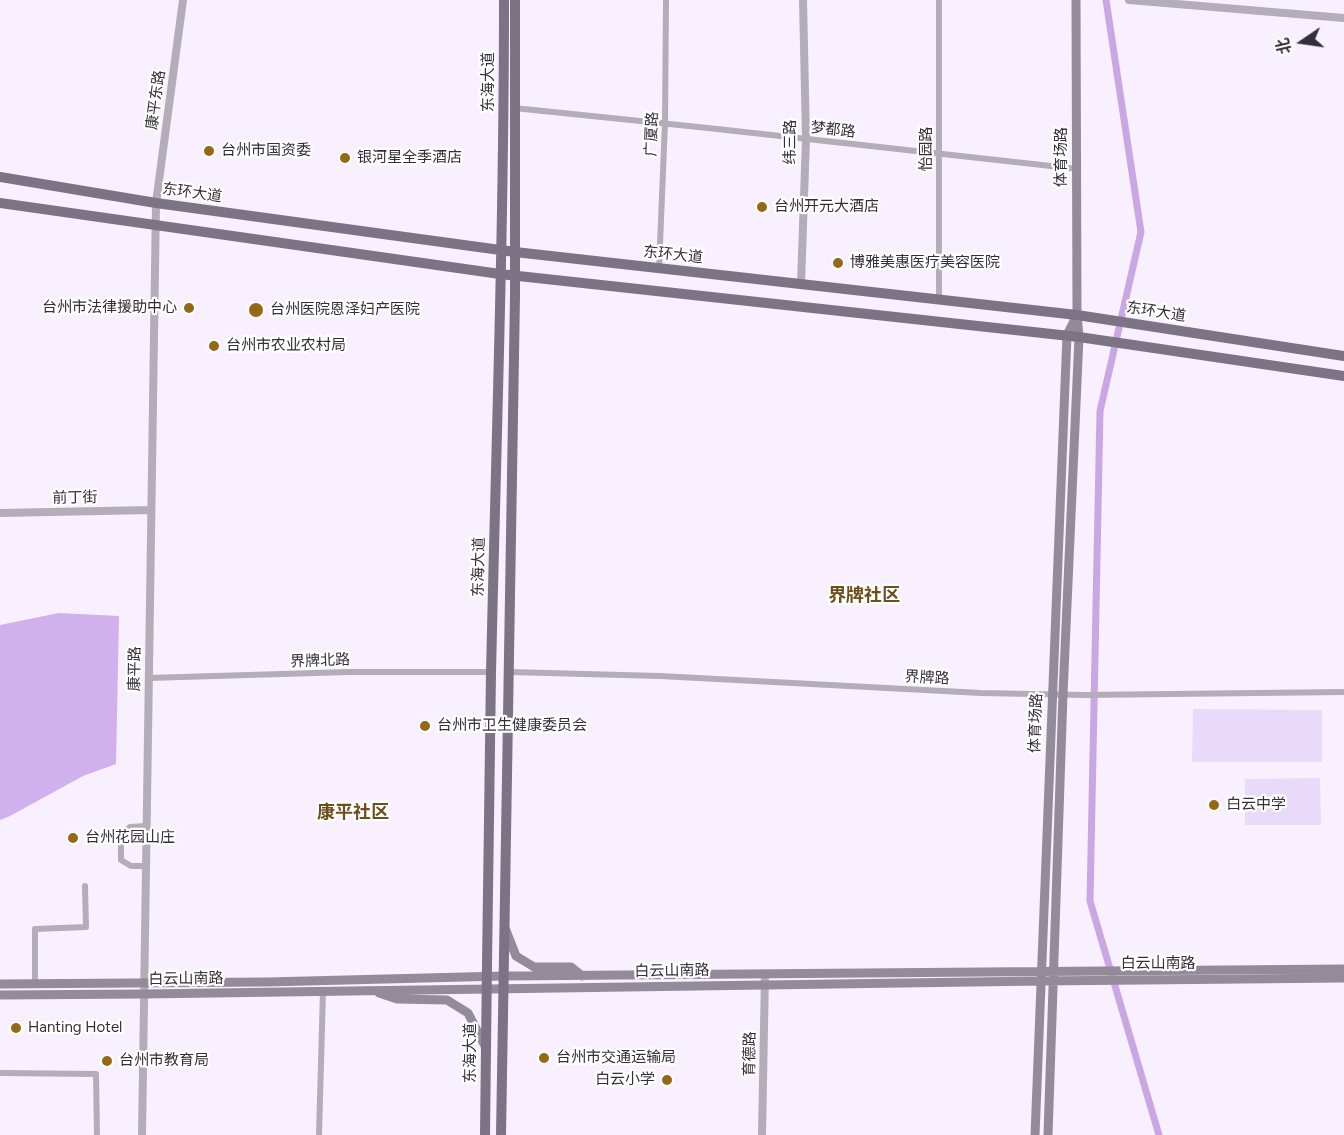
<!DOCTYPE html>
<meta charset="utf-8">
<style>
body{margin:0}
#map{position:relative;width:1344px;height:1135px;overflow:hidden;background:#f8f0fe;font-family:Figtree,"Noto Sans SC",sans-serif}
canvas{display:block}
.north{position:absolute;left:1272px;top:12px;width:60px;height:60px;-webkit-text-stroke:4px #fff;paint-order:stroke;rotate:257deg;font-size:16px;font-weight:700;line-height:24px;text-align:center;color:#332f38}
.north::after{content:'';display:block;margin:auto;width:21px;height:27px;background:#332f38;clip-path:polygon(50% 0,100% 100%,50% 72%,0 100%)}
</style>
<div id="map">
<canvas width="1344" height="1135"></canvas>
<div class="north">北</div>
</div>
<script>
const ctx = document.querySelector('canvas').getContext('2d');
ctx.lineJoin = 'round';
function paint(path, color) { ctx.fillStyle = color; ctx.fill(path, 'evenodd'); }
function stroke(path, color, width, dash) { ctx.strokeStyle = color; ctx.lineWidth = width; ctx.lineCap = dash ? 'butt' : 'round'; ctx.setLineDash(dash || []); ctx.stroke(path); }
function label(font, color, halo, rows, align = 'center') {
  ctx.font = font + ' Figtree,"Noto Sans SC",sans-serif'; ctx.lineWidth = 4.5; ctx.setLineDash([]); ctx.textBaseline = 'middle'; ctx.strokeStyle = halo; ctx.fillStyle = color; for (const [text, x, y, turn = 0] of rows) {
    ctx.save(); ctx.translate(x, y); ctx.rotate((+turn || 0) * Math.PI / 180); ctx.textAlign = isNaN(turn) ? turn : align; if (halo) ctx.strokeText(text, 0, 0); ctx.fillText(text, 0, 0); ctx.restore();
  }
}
const green = new Path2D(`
 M1193,709L1322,710V762H1192Z
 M1320,778L1321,825H1245V779Z`);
const forest = new Path2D(`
 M59,613L119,616L116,764L83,776L10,816L0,820V625Z`);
const canal = new Path2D(`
 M1106,0L1141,232L1100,411L1090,901L1159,1135`);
const minor = new Path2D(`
 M514,108L708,128L1078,169
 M659,269L665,123L666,0
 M939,298V0
 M509,672L660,676L981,693L1084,695L1344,692
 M148,678L349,672H491
 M146,866H131L121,860V834L130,827L146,826
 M35,984V929L86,927L85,886
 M0,1073L96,1074L97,1135
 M319,1135L323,991`);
const tertiary = new Path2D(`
 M1129,0L1344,18
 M801,284L806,139L803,0
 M0,513L151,510
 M142,1135L156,203L183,0
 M762,1135L765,974`);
const secondary = new Path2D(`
 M505,928L516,956L534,967H571L582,976
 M0,984L267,982L504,976L1344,969
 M379,993L397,999L447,1000L468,1013L486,1048
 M0,995L144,994L1041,981L1344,978
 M1035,1135L1067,335L1077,315
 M1048,1135L1063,694L1079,337L1077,315L1076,0`);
const primary = new Path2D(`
 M0,177L156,203L515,252L1077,315L1344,356
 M0,203L500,274L1079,337L1344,376
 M485,1135C487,981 488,827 491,673C496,449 504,224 504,0
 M501,1135L515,296V0`);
const markers = [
 [209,151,6,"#956816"],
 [345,158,6,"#956816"],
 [762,207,6,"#956816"],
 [838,263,6,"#956816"],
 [189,308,6,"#956816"],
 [256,310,8,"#956816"],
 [214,346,6,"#956816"],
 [425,726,6,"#956816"],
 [1214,805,6,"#956816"],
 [73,838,6,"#956816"],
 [16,1028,6,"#956816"],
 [544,1058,6,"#956816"],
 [107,1061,6,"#956816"],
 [667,1080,6,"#956816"]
];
const streetNames = [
 ["东海大道",489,82,-90],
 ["康平东路",156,100,-82],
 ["梦都路",833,130,6],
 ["广厦路",652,134,-88],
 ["纬三路",791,142,-90],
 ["怡园路",927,149,-90],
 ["体育场路",1062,157,-90],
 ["东环大道",192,193,8],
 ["东环大道",673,255,6],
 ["东环大道",1156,312,9],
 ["前丁街",75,498,-1],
 ["东海大道",479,567,-89],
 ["界牌北路",320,661,-2],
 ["康平路",135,669,-89],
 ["界牌路",927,678,3],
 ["体育场路",1036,723,-88],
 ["白云山南路",1158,964],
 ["白云山南路",672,971,-1],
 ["白云山南路",186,979,-1],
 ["东海大道",471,1053,-90],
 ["育德路",750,1054,-89]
];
const poiNames = [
 ["台州市国资委",221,151],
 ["银河星全季酒店",357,158],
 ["台州开元大酒店",774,207],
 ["博雅美惠医疗美容医院",850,263],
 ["台州市法律援助中心",177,308,"right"],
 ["台州医院恩泽妇产医院",270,310],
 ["台州市农业农村局",226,346],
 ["台州市卫生健康委员会",437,726],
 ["白云中学",1226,805],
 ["台州花园山庄",85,838],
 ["Hanting Hotel",28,1028],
 ["台州市交通运输局",556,1058],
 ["台州市教育局",119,1061],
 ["白云小学",655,1080,"right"]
];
const quarterNames = [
 ["界牌社区",864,596],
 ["康平社区",353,813]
];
paint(green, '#eadafa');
paint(forest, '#d1b0ee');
stroke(canal, '#c8a7e4', 7);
stroke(minor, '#b3adb7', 6);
stroke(tertiary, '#b3adb7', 8);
stroke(secondary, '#938b9a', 9);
stroke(primary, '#7c7384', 10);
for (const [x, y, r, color] of markers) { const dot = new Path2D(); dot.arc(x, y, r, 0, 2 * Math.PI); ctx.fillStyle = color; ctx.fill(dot); stroke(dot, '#fff', 2); }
label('15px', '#332f38', '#fff', streetNames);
label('15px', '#332f38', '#fff', poiNames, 'left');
label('bold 18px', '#6e4e1a', '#fff', quarterNames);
</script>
